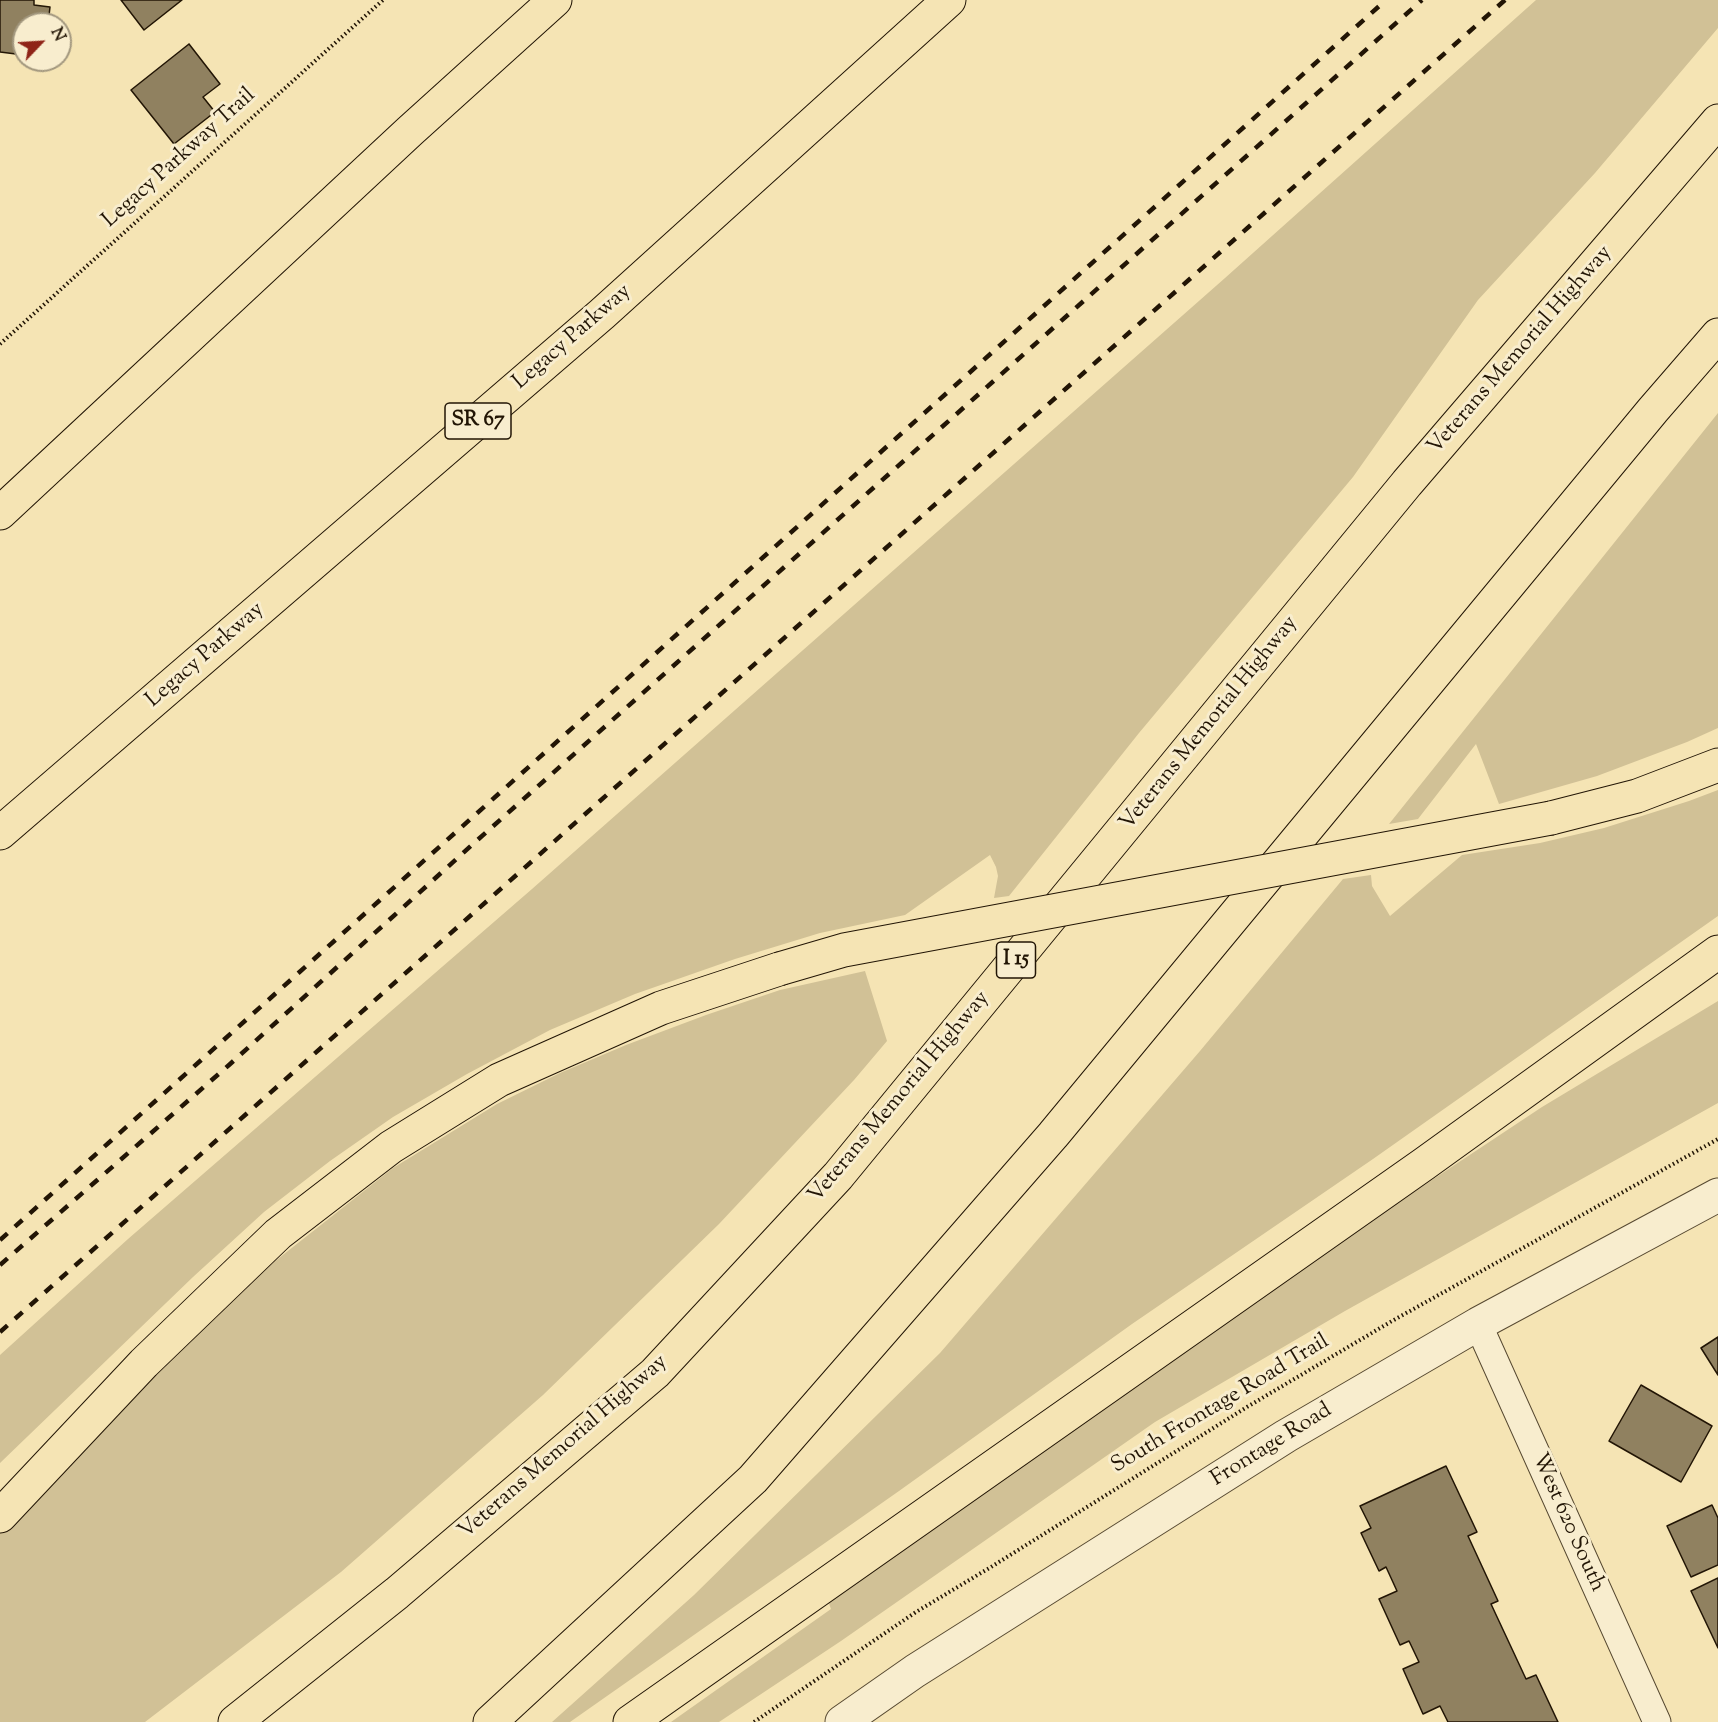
<!DOCTYPE html>
<html>
<head>
<meta charset="utf-8">
<style>
  body { margin:0 }
  #map { position:relative; width:1718px; height:1722px; overflow:hidden; background:#f5e4b4; font-family:"Sorts Mill Goudy",serif }
  canvas { display:block }
  .north { position:absolute; left:12px; top:12px; width:60px; height:60px; box-sizing:border-box; background:#f8edce; border:2px solid #a2977e; border-radius:50%; rotate:65deg; font-size:16px; font-weight:700; line-height:24px; text-align:center; color:#221505 }
  .north::after { content:''; display:block; margin:auto; width:21px; height:27px; background:#8f2418; clip-path:polygon(50% 0,100% 100%,50% 72%,0 100%) }
</style>
</head>
<body>
<div id="map">
<canvas width="1718" height="1722"></canvas>
<div class="north">N</div>
</div>
<script>
const c = document.querySelector('canvas').getContext('2d');
c.lineJoin = 'round';
function fill(path, color) { c.fillStyle = color; c.fill(path, 'evenodd'); }
const toPath = rows => new Path2D(rows.map(r => 'M' + r).join(''));
function trace(path, color, width, dash) { c.strokeStyle = color; c.lineWidth = width; c.lineCap = dash ? 'butt' : 'round'; c.setLineDash(dash || []); c.stroke(path); }
function label(font, color, halo, rows, align = 'center') {
  c.font = font + ' "Sorts Mill Goudy",serif'; c.lineWidth = 6; c.setLineDash([]); c.textBaseline = 'middle'; c.strokeStyle = halo; c.fillStyle = color; for (const [text, x, y, turn = 0] of rows) {
    c.save(); c.translate(x, y); c.rotate((+turn || 0) * Math.PI / 180); c.textAlign = isNaN(turn) ? turn : align; if (halo) c.strokeText(text, 0, 0); c.fillText(text, 0, 0); c.restore();
  }
}
fill(toPath([
  [1536,0,1718,0,1718,28,1595,173,1478,300,1353,477,1139,733,1009,896,994,898,998,876,996,867,990,855,905,915,820,933,735,959,635,994,550,1030,467,1074,393,1117,330,1161,264,1212,193,1277,0,1463,0,1355,128,1239,532,889,1225,278],
  [1718,413,1718,728,1687,742,1597,776,1499,804,1476,744,1418,819,1389,824],
  [1718,790,1718,916,1373,1159,1132,1324,899,1491,570,1722,552,1722,694,1595,940,1353,1200,1051,1343,879,1371,875,1372,886,1390,916,1462,855,1540,843,1604,828,1689,801],
  [865,971,887,1041,854,1080,719,1224,543,1395,341,1572,145,1722,0,1722,0,1531,236,1292,393,1168,497,1104,560,1073,626,1045,706,1015,780,990],
  [1718,1001,1718,1103,1345,1311,1155,1422,841,1641,719,1722,671,1722,831,1609,827,1598,1343,1239,1542,1107]
]), '#d1c196');
const building = toPath([
  [0,0,34,0,34,5,50,7,48,24,24,24,24,55,0,52,0,0],
  [121,0,182,0,144,30,121,0],
  [189,44,220,84,203,97,215,112,174,144,131,90,189,44],
  [1718,1337,1718,1375,1701,1348,1718,1337],
  [1641,1385,1712,1426,1681,1482,1609,1441,1641,1385],
  [1446,1466,1477,1532,1468,1536,1498,1601,1491,1604,1526,1679,1536,1675,1558,1722,1448,1722,1440,1706,1423,1714,1403,1669,1419,1662,1409,1641,1400,1645,1379,1599,1397,1591,1386,1567,1379,1571,1361,1533,1371,1528,1360,1506,1446,1466],
  [1712,1505,1718,1518,1718,1565,1691,1577,1667,1526,1712,1505],
  [1718,1578,1718,1648,1691,1591,1718,1578]
]);
fill(building, '#908160');
trace(building, '#221505', 1.5);
const minor = toPath([
  [1478,1324,1657,1722]
]);
const tertiary = toPath([
  [842,1722,915,1671,1286,1436,1478,1324,1718,1195]
]);
const motorway = toPath([
  [0,513,410,131,555,0],
  [1551,818,1637,796,1718,765],
  [0,833,602,314,949,0],
  [0,1516,144,1363,278,1234,391,1147,499,1080,661,1008,779,969],
  [235,1722,397,1593,655,1373,838,1176,1407,483,1718,121],
  [490,1722,753,1479,1053,1135,1653,410,1718,335],
  [630,1722,1424,1164,1718,952]
]);
trace(minor, '#574931', 29);
trace(tertiary, '#574931', 35);
trace(motorway, '#221505', 35);
trace(toPath([
  [0,344,383,0],
  [754,1722,916,1612,991,1567,1247,1407,1392,1321,1718,1139]
]), '#221505', 4, [1.5, 3]);
trace(minor, '#f8edce', 27);
trace(tertiary, '#f8edce', 33);
trace(motorway, '#f5e4b4', 33);
trace(toPath([
  [0,1240,1386,0],
  [0,1265,229,1065,473,844,1422,0],
  [0,1332,1505,0]
]), '#221505', 4.5, [10, 10]);
const motorwayBridge = toPath([
  [779,969,844,950,1551,818]
]);
trace(motorwayBridge, '#221505', 35, []);
trace(motorwayBridge, '#f5e4b4', 33);
for (const [x, y, w] of [
  [478,421,66],
  [1016,960,39]
]) { const box = new Path2D(); box.roundRect(x - w / 2, y - 18, w, 36, 4.5); c.fillStyle = '#f8edce'; c.fill(box); trace(box, '#221505', 1.5); }
label('bold 21px', '#221505', null, [
  ["SR 67",478,421],
  ["I 15",1016,960]
]);
label('22px', '#221505', '#f8edce', [
  ["Legacy Parkway Trail",180,159,-42],
  ["Legacy Parkway",573,338,-41],
  ["Veterans Memorial Highway",1521,351,-49],
  ["Legacy Parkway",206,656,-41],
  ["Veterans Memorial Highway",1210,724,-51],
  ["Veterans Memorial Highway",900,1098,-50],
  ["South Frontage Road Trail",1221,1405,-31],
  ["Frontage Road",1272,1446,-32],
  ["Veterans Memorial Highway",564,1448,-41],
  ["West 620 South",1567,1523,66]
]);
</script>
</body>
</html>
